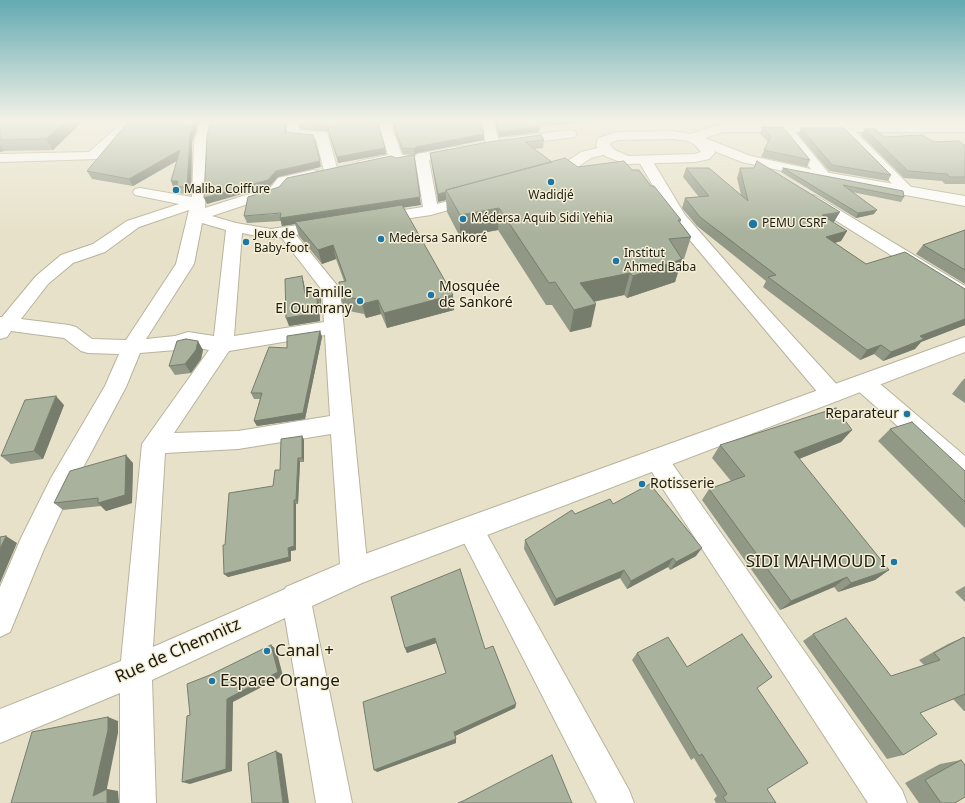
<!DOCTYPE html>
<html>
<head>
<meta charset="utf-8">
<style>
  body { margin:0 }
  canvas { display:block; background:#e7e1c9 }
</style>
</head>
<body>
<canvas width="965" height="803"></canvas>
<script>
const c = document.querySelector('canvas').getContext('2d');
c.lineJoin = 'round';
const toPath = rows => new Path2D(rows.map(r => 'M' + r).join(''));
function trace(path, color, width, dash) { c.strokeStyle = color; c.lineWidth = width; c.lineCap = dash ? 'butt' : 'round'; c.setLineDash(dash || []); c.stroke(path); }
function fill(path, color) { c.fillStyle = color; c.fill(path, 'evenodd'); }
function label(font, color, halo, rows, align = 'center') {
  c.font = font + ' "Noto Sans",sans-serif'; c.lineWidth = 3; c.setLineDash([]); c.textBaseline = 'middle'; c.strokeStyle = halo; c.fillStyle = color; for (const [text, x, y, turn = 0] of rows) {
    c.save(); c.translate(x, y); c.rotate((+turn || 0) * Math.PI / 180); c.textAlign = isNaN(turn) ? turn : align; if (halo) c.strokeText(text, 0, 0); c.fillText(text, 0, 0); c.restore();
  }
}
const minor = toPath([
  [201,120,213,120,208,142,205,208,271,187,278,178,313,170,318,171,320,174,318,177,288,184,281,193,212,216,236,223,271,229,298,225,304,227,306,230,304,233,296,235,340,289,368,572,364,582,312,606,352,803,316,803,285,618,152,680,156,803,120,803,120,693,0,743,0,709,121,661,142,444,209,350,189,346,176,350,140,353,126,387,70,492,44,549,10,632,0,637,0,587,21,538,51,478,105,386,119,354,88,353,81,351,64,338,11,331,7,337,0,339,0,317,2,317,36,276,61,255,93,244,127,221,179,204,135,195,133,192,135,189,140,188,192,197,194,142,201,120],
  [189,210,176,264,126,340,92,339,76,327,69,325,21,319,48,284,73,263,105,252,139,227,189,210],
  [202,223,226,230,214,336,188,332,175,336,146,339,194,264,202,223],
  [242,233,271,239,281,237,322,290,324,322,234,336,242,233],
  [325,335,330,416,238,431,174,433,229,351,325,335],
  [331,434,340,564,286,587,285,589,153,647,165,453,238,449,331,434],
  [287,120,299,120,299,130,327,132,338,171,336,174,331,175,326,174,324,171,316,139,288,137,287,134,287,120],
  [393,120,419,120,417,123,392,128,402,155,413,156,415,159,413,162,397,164,392,162,364,168,359,167,357,164,359,161,388,155,379,126,381,123,393,120],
  [481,120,493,120,500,144,498,147,488,147,486,144,481,120],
  [836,120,844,120,848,124,965,124,965,132,856,132,912,188,914,191,912,194,907,195,902,194,842,132,795,132,831,176,829,179,824,180,819,179,781,132,723,132,692,142,687,141,686,138,687,135,722,124,835,124,836,120],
  [570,130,575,131,576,134,575,137,512,145,507,144,505,141,507,138,512,137,570,130],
  [460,146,465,147,467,150,465,153,429,160,437,204,475,194,480,195,482,198,480,201,431,215,377,223,371,221,369,218,371,215,423,207,415,157,417,154,422,153,460,146],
  [606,146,611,147,613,150,611,153,591,158,560,179,548,182,543,181,541,178,543,175,550,173,581,152,606,146],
  [645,156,650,157,652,160,685,215,756,296,840,388,843,394,840,400,832,402,824,400,673,220,638,160,640,157,645,156],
  [864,375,872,377,965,456,965,481,956,478,856,389,853,383,856,377,864,375],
  [656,449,664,452,902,790,907,803,868,803,648,466,644,459,648,452,656,449],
  [470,517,479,520,629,790,634,803,597,803,457,529,461,520,470,517]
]);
const tertiary = toPath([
  [125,120,139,120,98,159,0,162,0,154,89,152,125,120],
  [673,131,697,135,751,156,824,172,965,196,965,206,824,180,742,162,714,151,715,153,709,159,695,162,626,164,605,156,596,146,598,138,616,132,673,131],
  [673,139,689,141,695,145,701,152,695,154,628,156,615,150,610,145,610,143,618,140,673,139],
  [813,195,818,197,965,286,965,300,959,298,808,203,805,200,808,197,813,195],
  [965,337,965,352,354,586,344,582,340,572,344,562,354,558,965,337]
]);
trace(minor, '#b8b39c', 2);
trace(tertiary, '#b8b39c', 2);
fill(minor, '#fff');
fill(tertiary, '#fff');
fill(toPath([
  [0,120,84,120,53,150,4,151,0,152],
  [139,120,198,120,199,122,192,142,191,195,180,193,178,189,174,189,177,161,133,186,92,179,87,171],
  [385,120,381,122,378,124,385,148,386,154,338,163,328,131,300,129,299,123],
  [494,120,588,120,588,123,539,126,539,132,499,137],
  [656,120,707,120,668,123,666,121,657,122],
  [728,120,835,120,834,122,750,122,729,121],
  [393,124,484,134,484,140,417,153,414,155,403,154,394,129],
  [762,127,810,160,807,167,761,157,768,142,760,134],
  [801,128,891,175,888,181,829,171,798,134],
  [865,129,884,137,965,145,965,184,945,184,942,181,904,178,861,135],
  [544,140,543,148,534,149,552,162,578,167,632,170,651,186,681,220,680,223,691,237,684,259,682,259,675,282,627,298,624,295,594,302,591,327,570,332,552,305,546,305,498,230,460,237,447,212,446,200,438,202,431,161,430,153,489,142],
  [686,168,741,195,737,178,740,168,834,222,832,222,847,231,841,241,834,243,866,264,965,289,965,325,921,342,915,349,883,361,874,354,860,360,763,287,766,281,697,226,682,208,685,198,699,197,683,177],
  [783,168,904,197,901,202,852,192,874,214,856,218,781,172],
  [421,205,403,207,454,310,387,328,381,314,366,318,364,314,344,310,340,295,344,281,336,259,322,264,299,236,295,224,282,226,281,221,247,223,244,216],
  [965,230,965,284,916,254,923,245],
  [302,276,304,284,306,294,319,292,321,300,321,305,319,304,320,321,289,326],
  [320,331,322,337,305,419,257,426,254,421,260,399,254,399,251,393,287,348],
  [203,350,201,359,191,373,175,375,169,366],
  [965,378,965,403,952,394,962,381],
  [64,405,43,459,11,464,1,456],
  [890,429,965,471,965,528,878,441],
  [852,430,841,442,799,459,889,570,875,580,838,592,834,587,780,610,702,500,709,489,731,481,712,458,720,445],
  [302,436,304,440,304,462,300,462,298,504,296,504,296,550,291,551,291,561,228,577,224,574,225,545,273,486],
  [133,463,132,503,106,511,101,506,63,510,54,503],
  [613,504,696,556,670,570,668,567,627,589,620,578,554,606,524,549,525,540,575,514],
  [965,586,965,602,955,592],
  [391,597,485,649,516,704,515,708,455,736,456,743,377,772,446,673,436,643,407,653,405,648],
  [813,634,891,676,924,665,919,660,948,644,964,637,965,639,965,711,964,711,953,699,920,713,903,755,887,759,803,641],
  [637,653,687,667,757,688,767,789,776,803,716,803,714,799,717,796,694,758,691,760,632,660],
  [961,760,955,803,919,803,905,783,940,764]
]), '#919986');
fill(toPath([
  [67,120,84,120,53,150,46,139],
  [194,120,198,120,199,122,192,142,191,195,187,188,190,135],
  [284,120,286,120,287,137,285,132],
  [377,120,385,120,381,122,378,125],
  [540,127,539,132,499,137,499,132],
  [484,134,484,140,417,153,414,155,414,149,416,147],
  [0,145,4,151,0,152],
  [385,148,386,154,338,163,337,157],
  [180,150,183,157,133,186,129,179],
  [320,161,321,167,278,177,270,186,207,204,204,198,276,171],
  [171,181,178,181,177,186,178,189,174,189],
  [446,192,446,200,438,202,438,194],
  [420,197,421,205,296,224,295,222,295,224,282,226,280,218],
  [499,208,498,230,460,237,460,215],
  [877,210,874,214,856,218,858,213],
  [840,212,834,222,817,225,822,215],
  [847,231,841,241,821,247,826,237],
  [333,245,336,259,322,264,318,250],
  [682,259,675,282,627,298,633,276],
  [630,273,624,295,576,305,580,283],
  [302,276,304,284,308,302,305,294],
  [319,292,321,300,321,305,319,297],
  [453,295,454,310,387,328,384,313],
  [317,297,319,304,320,321,289,326,286,318],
  [378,300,381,314,366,318,362,304],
  [596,304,591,327,570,332,574,310],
  [965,319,965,325,921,342,915,349,883,361,891,352,920,336],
  [320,331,322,337,305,419,257,426,254,421],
  [198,341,203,350,201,359,191,373,185,364],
  [881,345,874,354,860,360,867,350],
  [56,396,64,405,43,459,34,451],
  [852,430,841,442,784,465,794,452],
  [302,436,304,440,304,462,302,458],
  [126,455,133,463,132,503,106,511,98,503],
  [298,458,300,462,298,504,296,500],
  [294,500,296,504,296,550,291,551,291,561,228,577,224,574,294,503],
  [6,536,17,543,0,583,0,549],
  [702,548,696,556,670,570,676,562],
  [673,558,668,567,627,589,631,581],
  [624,570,620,578,554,606,556,599],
  [889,570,875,580,838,592,851,583],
  [847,577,834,587,780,610,791,601],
  [435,638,436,643,407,653,405,648],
  [271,645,276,649,283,676,233,702,232,771,190,784,182,782,227,699],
  [516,704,515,708,455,736,454,732],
  [108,717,118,721,118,733,105,798,93,796],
  [456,739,456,743,377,772,374,770],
  [276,751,282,754,289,803,283,803],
  [107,789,118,791,119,803,107,803]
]), '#767d6d');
const building = toPath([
  [0,120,67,120,46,139,0,140,0,120],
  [139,120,194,120,190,135,187,188,177,186,178,181,171,181,180,150,129,179,87,171,129,121,139,120],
  [211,120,284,120,285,132,313,135,320,161,276,171,268,180,204,198,207,136,211,120],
  [299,120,377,120,385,148,337,157,327,125,299,123,299,120],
  [409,120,481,120,484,134,416,147,414,149,402,148,393,124,409,120],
  [496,120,542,120,536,121,540,127,499,132,496,120],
  [762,127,783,127,810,160,764,150,771,136,762,127],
  [801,128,844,128,891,175,832,165,801,128],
  [865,129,875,129,884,137,922,135,934,142,959,141,964,145,965,145,965,177,950,177,947,174,908,171,865,129],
  [541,135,544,140,525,142,552,162,446,190,446,192,438,194,430,153,489,142,541,135],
  [414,155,420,197,280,218,281,213,244,216,248,197,279,187,287,178,391,156,396,158,414,155],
  [565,158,578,167,624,161,632,170,639,170,651,186,654,186,681,220,678,220,691,237,669,239,682,259,633,276,630,273,580,283,596,304,574,310,555,282,549,283,499,208,460,215,446,190,565,158],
  [757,161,840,212,822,215,847,231,826,237,866,264,905,252,965,289,965,319,920,336,924,339,891,352,881,345,867,350,768,277,776,275,700,217,685,198,709,196,686,168,709,168,748,201,740,168,754,168,757,161],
  [783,168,903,191,904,197,843,185,877,210,858,213,783,168],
  [402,205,453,295,384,313,378,300,362,304,361,300,340,295,339,282,346,281,333,245,318,250,295,222,402,205],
  [965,230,965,270,923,245,965,230],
  [302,276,305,294,319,292,319,297,317,297,318,313,286,318,285,279,302,276],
  [320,331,303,413,254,421,262,393,251,393,269,347,287,348,287,336,320,331],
  [186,339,198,341,196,350,185,364,169,366,177,341,186,339],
  [56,396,34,451,1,456,25,400,56,396],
  [836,408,852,430,794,452,889,570,851,583,847,577,791,601,709,489,745,476,720,445,836,408],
  [912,422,965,471,965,502,890,429,912,422],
  [302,436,302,458,298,458,296,500,294,500,294,546,288,548,289,557,224,574,223,545,225,545,229,493,273,486,275,470,280,470,281,439,302,436],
  [126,455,125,495,98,503,98,498,54,503,70,471,126,455],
  [650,484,702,548,676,562,673,558,631,581,624,570,556,599,525,540,572,510,575,514,610,499,613,504,650,484],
  [6,536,0,549,0,537,6,536],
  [460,569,485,649,493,646,516,704,454,732,456,739,374,770,363,702,446,673,435,638,405,648,391,597,460,569],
  [846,618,891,676,940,660,934,653,964,637,965,639,965,694,920,713,937,734,903,755,813,634,846,618],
  [742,634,772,677,757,688,808,763,767,789,776,803,727,803,723,797,727,794,702,754,699,756,637,653,668,637,687,667,742,634],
  [271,645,278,672,227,699,226,769,182,782,187,716,190,715,187,684,210,675,271,645],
  [108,717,108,730,93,796,107,789,107,803,115,803,11,803,32,732,108,717],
  [276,751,283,803,252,803,248,763,276,751],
  [552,755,572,803,458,803,463,801,552,755],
  [961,760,965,765,965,797,955,803,941,803,925,780,961,760]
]);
fill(building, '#a9b29c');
trace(building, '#767d6d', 1);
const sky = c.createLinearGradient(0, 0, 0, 233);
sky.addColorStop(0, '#63aab2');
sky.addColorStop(0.52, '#f4f2e7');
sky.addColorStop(1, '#f4f2e700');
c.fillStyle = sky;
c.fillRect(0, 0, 965, 233);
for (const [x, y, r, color] of [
  [551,182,4,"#1d77a6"],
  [176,190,4,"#1d77a6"],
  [463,219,4,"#1d77a6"],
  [753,224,5,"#1d77a6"],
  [381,239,4,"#1d77a6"],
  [246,242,4,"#1d77a6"],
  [616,261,4,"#1d77a6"],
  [431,295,4,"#1d77a6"],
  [360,301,4,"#1d77a6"],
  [907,414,4,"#1d77a6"],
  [642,484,4,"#1d77a6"],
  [894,562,4,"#1d77a6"],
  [267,651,4,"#1d77a6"],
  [212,681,4,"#1d77a6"]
]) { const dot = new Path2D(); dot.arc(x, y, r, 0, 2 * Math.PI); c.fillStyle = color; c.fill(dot); trace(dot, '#f4efd6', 1.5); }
label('12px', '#1c1a11', '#f4efd6', [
  ["Maliba Coiffure",184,190],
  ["Wadidjé",551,196,"center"],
  ["Médersa Aquib Sidi Yehia",471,219],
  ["PEMU CSRF",762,224],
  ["Jeux de",254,235],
  ["Baby-foot",254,249],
  ["Medersa Sankoré",389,239],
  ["Institut",624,254],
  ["Ahmed Baba",624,268]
], 'left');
label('14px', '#1c1a11', '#f4efd6', [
  ["Mosquée",439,287],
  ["de Sankoré",439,303],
  ["Famille",352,293,"right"],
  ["El Oumrany",352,309,"right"],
  ["Reparateur",899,414,"right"],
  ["Rotisserie",650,484]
], 'left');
label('17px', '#1c1a11', '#f4efd6', [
  ["SIDI MAHMOUD I",886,562,"right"],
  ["Canal +",275,651],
  ["Espace Orange",220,681]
], 'left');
label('17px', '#1c1a11', '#f4efd6', [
  ["Rue de Chemnitz",178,651,-24]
]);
</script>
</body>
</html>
